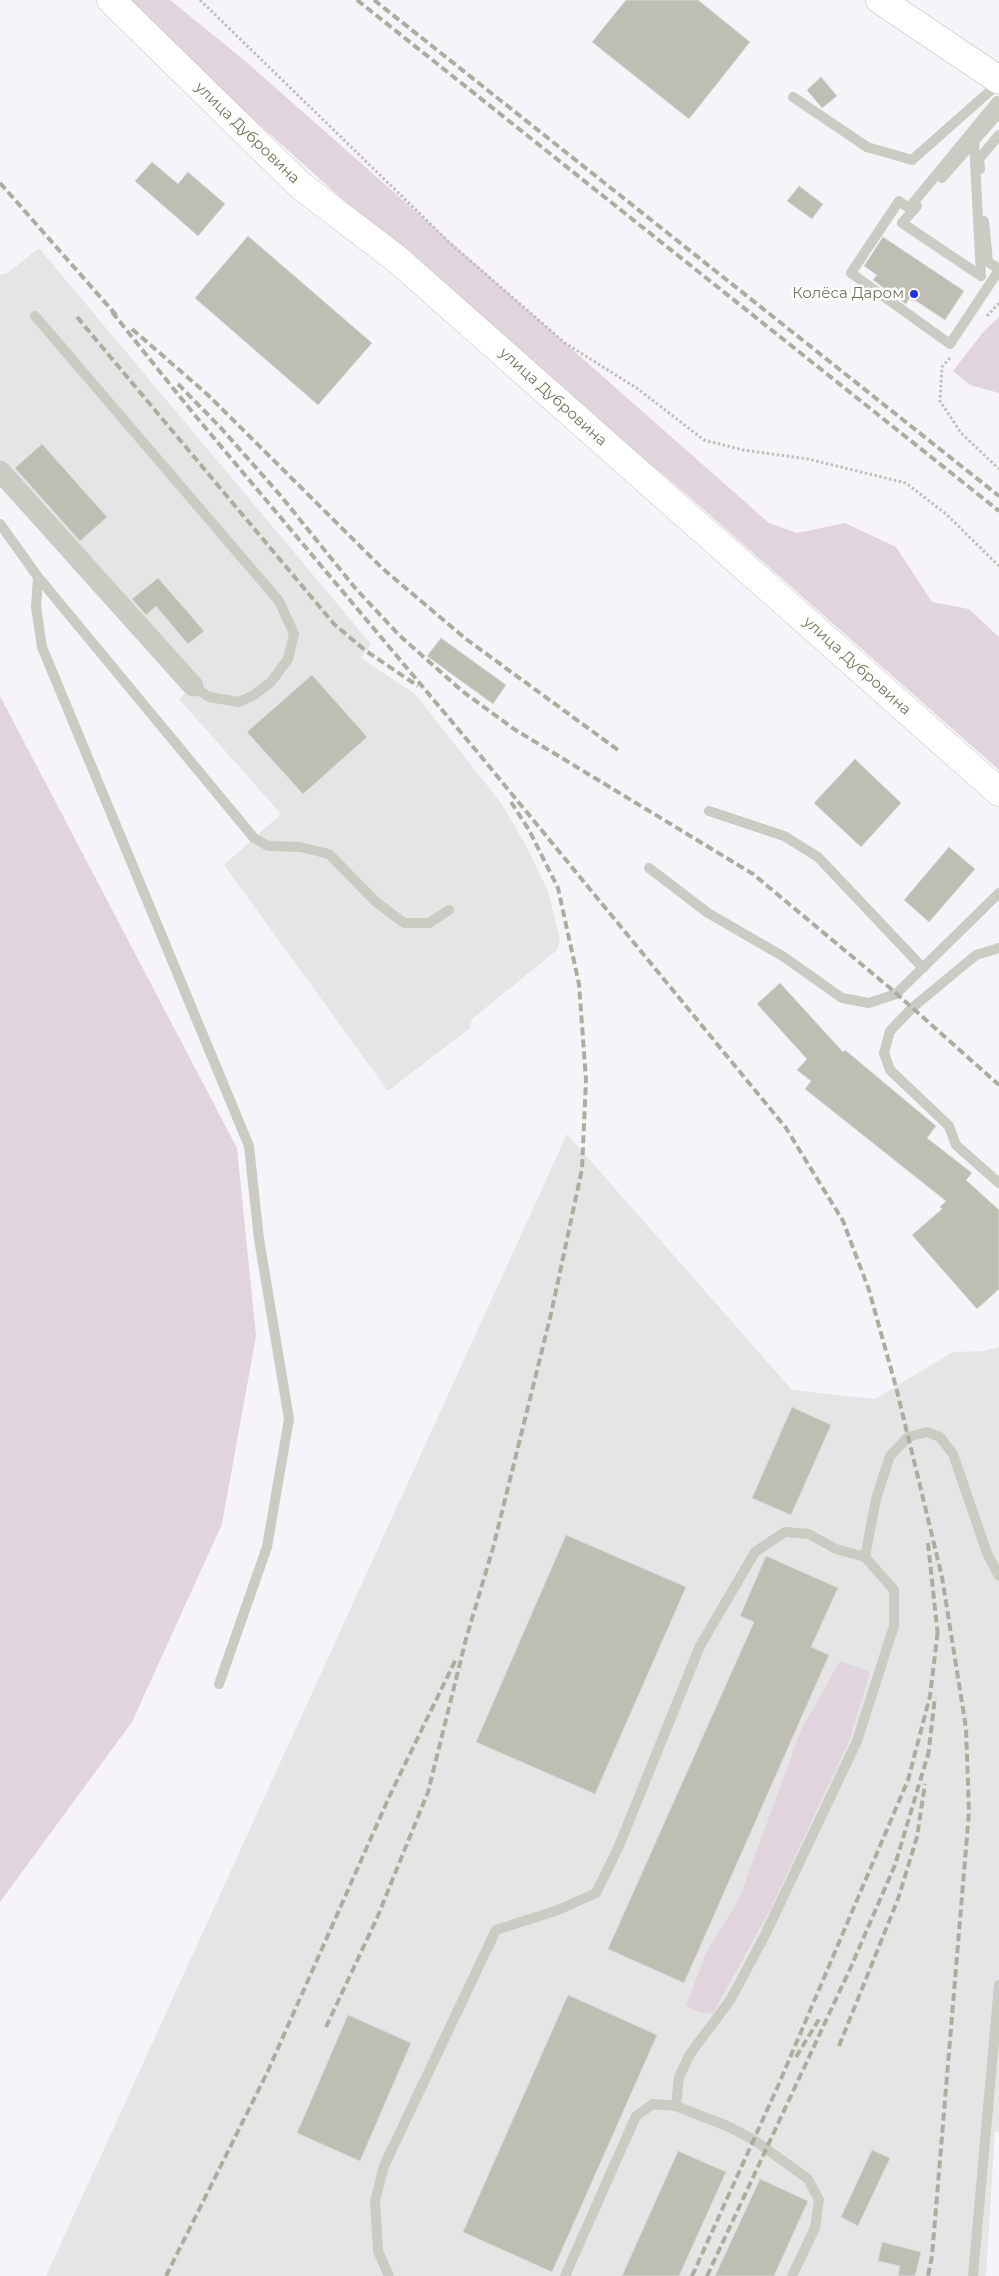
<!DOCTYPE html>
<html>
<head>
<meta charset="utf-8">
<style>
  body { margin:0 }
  canvas { display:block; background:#f6f4f8 }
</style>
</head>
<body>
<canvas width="999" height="2276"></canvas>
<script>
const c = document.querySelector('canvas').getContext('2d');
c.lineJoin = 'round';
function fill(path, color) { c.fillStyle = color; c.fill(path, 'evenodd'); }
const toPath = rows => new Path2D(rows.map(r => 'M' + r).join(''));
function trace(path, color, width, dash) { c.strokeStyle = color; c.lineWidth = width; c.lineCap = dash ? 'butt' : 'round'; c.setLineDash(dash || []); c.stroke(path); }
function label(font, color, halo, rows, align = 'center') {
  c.font = font + ' Montserrat,sans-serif'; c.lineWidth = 5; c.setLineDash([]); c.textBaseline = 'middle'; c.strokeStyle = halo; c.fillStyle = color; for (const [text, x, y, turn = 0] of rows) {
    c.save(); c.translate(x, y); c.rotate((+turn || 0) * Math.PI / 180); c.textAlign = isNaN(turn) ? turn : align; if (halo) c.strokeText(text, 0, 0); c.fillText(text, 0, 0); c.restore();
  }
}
fill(toPath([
  [39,248,371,644,361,658,415,694,501,803,525,844,548,891,560,940,557,950,472,1019,470,1028,388,1091,224,865,281,814,179,699,199,680,0,460,0,275,9,272],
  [567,1134,792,1390,875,1399,953,1352,983,1351,999,1347,999,2132,995,2131,986,2276,46,2276]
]), '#e6e5e5');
fill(toPath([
  [121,0,170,0,244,60,769,523,797,533,845,523,896,547,932,602,969,609,999,637,999,770,685,493,450,296],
  [999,317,999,393,970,385,953,371,984,331],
  [0,696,237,1148,256,1336,222,1524,132,1722,0,1902],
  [840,1661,870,1672,849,1741,771,1908,713,2013,700,2013,686,2005,707,1951,739,1899,801,1730]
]), '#e0d5dd');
const building = toPath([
  [626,0,698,0,750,42,689,119,592,42,626,0],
  [821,77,837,96,822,108,807,90,821,77],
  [152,162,178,184,188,172,225,204,198,236,135,181,152,162],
  [799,186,823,204,812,219,787,201,799,186],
  [248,236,372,343,318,405,195,298,248,236],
  [883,237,964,291,945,320,910,297,906,304,873,280,877,275,864,266,883,237],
  [42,444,107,517,80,541,15,468,42,444],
  [158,578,204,631,188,644,156,606,146,615,132,599,158,578],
  [441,638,506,685,493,704,427,656,441,638],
  [312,675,367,737,303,794,247,732,312,675],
  [855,759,901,803,861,847,814,803,855,759],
  [949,847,975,869,929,922,904,900,949,847],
  [780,983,843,1052,845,1050,936,1126,927,1138,972,1173,966,1180,999,1210,999,1289,977,1309,912,1235,942,1209,940,1207,946,1201,805,1089,811,1081,797,1070,807,1059,757,1004,780,983],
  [792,1407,831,1425,791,1515,752,1498,792,1407],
  [566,1535,686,1587,595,1794,476,1742,566,1535],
  [766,1556,838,1588,811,1647,829,1655,684,1983,608,1949,754,1622,740,1616,766,1556],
  [568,1995,657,2035,552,2272,463,2232,568,1995],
  [348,2015,411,2043,360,2161,297,2133,348,2015],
  [872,2150,890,2158,858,2226,841,2217,872,2150],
  [678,2151,726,2172,679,2276,622,2276,678,2151],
  [760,2179,808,2201,774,2276,715,2276,760,2179],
  [882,2242,921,2252,915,2276,898,2276,900,2266,878,2261,882,2242]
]);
fill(building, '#bfbeb2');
trace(building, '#d8d7d9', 1);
const secondary = toPath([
  [111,0,301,186,398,260,999,792],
  [880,0,999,80]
]);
trace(secondary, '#bebfb4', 29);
trace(toPath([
  [200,0,451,244,565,343,638,389,704,440,743,450,808,459,906,483,946,514,999,566],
  [987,316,999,303],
  [950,358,942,367,940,401,961,433,999,469]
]), '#c0c0ba', 3, [2.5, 2.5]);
trace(toPath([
  [793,97,867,147,912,160,999,83],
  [999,103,997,101,909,208,899,201,851,273,950,344,999,270],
  [980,169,979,159,999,135],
  [942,178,999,113],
  [917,206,902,223,981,276,974,142],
  [984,221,988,262,999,269],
  [35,316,279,601,294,634,288,659,271,682,254,695,239,702,209,697,193,686],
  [0,524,38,577,254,838,268,846,300,847,329,854,375,901,404,923,429,923,449,910],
  [38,577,36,607,42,647,249,1146,259,1239,289,1419,267,1547,219,1684],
  [709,811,784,836,818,857,923,968],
  [649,868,708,913,784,957,842,998,869,1003,896,994,999,893],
  [999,948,976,955,912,1008,890,1031,884,1053,890,1070,949,1126,956,1145,999,1183],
  [865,1557,876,1499,890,1456,908,1437,927,1432,940,1437,953,1454,987,1553,999,1576],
  [389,2276,378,2251,375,2201,384,2166,496,1930,558,1910,596,1893,619,1846,700,1646,755,1552,785,1532,809,1534,836,1549,865,1557,894,1590,894,1626,857,1741,765,1935,731,1999,690,2054,679,2077,676,2106],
  [565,2276,636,2116,653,2104,676,2106,727,2126,754,2140,808,2179,819,2200,815,2228,792,2276],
  [973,2276,999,1985]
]), '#cacbc2', 10);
trace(toPath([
  [0,471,193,686]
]), '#cacbc2', 21);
trace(secondary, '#fff', 28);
trace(toPath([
  [357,0,999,511],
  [374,0,999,496],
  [0,183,117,316],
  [112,312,193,413,479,754,786,1128,843,1221,869,1290,896,1387,923,1498,942,1577,966,1728,969,1812,932,2256,928,2276],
  [77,317,334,624,366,651,418,686],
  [132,329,208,395,382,568,466,639,618,750],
  [178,384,221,428,280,495,356,589,399,635,462,691,514,729,753,874,890,988,999,1085],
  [928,1543,938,1637],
  [928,1757,935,1697],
  [326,2027,377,1918,428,1792,466,1639,493,1548,551,1314,582,1169,586,1080,579,984,558,888,529,830,511,802],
  [839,2046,898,1899,917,1837,925,1784],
  [796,2057,821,2016],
  [166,2276,267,2073,390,1795,456,1659],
  [692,2276,778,2086,908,1780,930,1696,938,1630],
  [707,2276,850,1969,895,1865,929,1751]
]), '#acad9f', 4, [8, 4]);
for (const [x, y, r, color] of [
  [914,294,5,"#1c32ef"]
]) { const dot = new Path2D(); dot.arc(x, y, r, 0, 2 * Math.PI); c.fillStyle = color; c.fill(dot); trace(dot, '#fff', 2); }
label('15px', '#737558', '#fff', [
  ["улица Дубровина",247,133,44],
  ["улица Дубровина",553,397,42],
  ["улица Дубровина",857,666,42]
]);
label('15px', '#737558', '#fff', [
  ["Колёса Даром",904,294]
], 'right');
</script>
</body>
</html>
